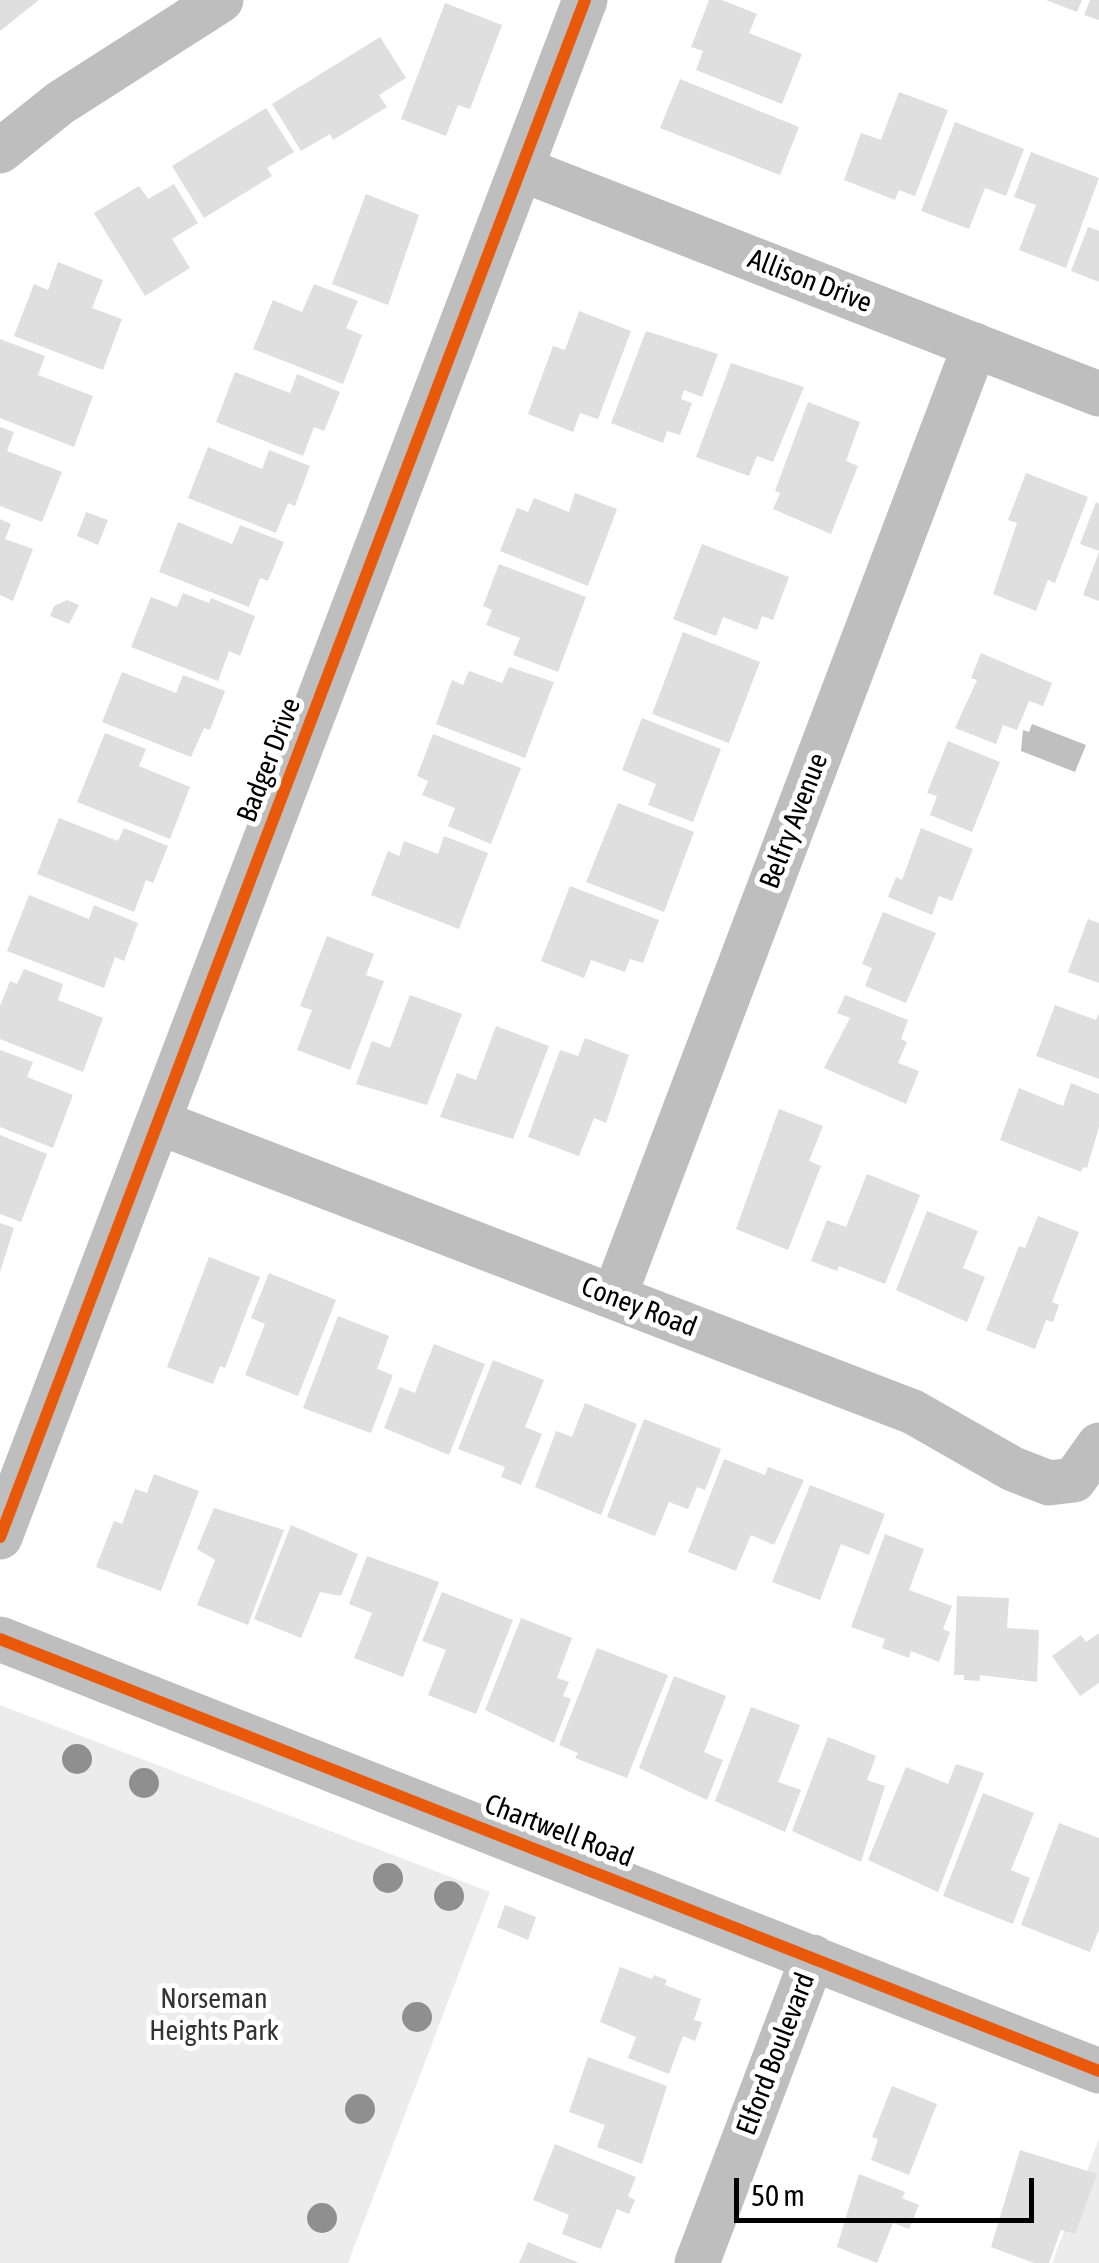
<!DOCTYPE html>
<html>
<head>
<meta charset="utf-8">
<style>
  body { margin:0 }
  #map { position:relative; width:1099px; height:2263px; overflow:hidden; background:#fff; font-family:"Asap Condensed",sans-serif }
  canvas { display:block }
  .scale { position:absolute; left:734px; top:2178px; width:300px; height:45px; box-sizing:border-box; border:5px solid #000; border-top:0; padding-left:12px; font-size:30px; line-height:35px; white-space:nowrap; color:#000; -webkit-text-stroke:8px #fff; paint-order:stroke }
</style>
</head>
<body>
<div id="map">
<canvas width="1099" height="2263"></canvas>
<div class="scale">50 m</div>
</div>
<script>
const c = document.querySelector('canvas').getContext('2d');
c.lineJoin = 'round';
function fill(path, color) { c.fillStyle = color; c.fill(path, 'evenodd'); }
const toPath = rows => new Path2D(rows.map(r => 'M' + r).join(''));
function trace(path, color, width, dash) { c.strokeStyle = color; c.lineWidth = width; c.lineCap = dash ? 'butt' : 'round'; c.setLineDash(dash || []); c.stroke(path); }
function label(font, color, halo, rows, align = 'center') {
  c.font = font + ' "Asap Condensed",sans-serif'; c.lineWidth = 10; c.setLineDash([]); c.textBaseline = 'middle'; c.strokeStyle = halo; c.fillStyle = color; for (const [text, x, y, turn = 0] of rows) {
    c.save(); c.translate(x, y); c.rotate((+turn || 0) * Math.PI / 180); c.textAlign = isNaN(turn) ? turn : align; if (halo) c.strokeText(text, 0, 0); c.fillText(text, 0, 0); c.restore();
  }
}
fill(toPath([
  [0,1705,490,1892,348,2263,0,2263],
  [1099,2139,1099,2263,1052,2263]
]), '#ececec');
fill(toPath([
  [1032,724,1086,745,1075,772,1021,751,1023,730,1029,732]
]), '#bfbfbf');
fill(toPath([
  [0,0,39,0,0,31],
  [709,0,722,0,757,14,749,33,802,54,782,104,696,70,703,51,691,47],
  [1046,0,1082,0,1077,12],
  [1090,0,1099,0,1099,20,1084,15],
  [445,3,502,25,470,109,458,105,446,136,401,119],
  [380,37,406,78,379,95,387,107,333,140,330,134,301,151,272,104],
  [680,79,799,127,780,175,660,128],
  [899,92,948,110,915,196,899,190,895,200,844,180,861,133,881,140],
  [266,108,294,152,267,168,272,176,204,218,172,166],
  [955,122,1024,149,1006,196,985,188,969,229,921,211],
  [1031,152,1099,178,1066,268,1019,250,1036,205,1014,197],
  [174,184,198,223,172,239,190,268,145,296,94,213,139,186,148,199],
  [366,194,419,215,388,305,332,284],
  [1088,227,1099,231,1099,282,1071,271],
  [58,262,103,280,92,308,122,319,103,370,14,336,34,284,48,290],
  [314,284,358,301,346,328,362,335,343,384,253,349,273,300,302,312],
  [579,311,631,331,598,419,580,413,573,432,528,414,553,346,565,350],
  [646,331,718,354,702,397,684,390,681,399,692,403,680,435,667,431,663,443,611,423],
  [0,339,45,356,38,375,93,396,74,447,0,418],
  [731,363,804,387,773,462,757,456,749,476,696,457],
  [235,372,290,393,297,374,340,392,324,431,314,427,303,456,216,422],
  [808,402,860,422,846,461,858,466,831,534,773,509,780,493,775,491],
  [0,427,14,432,7,451,62,472,42,522,0,506],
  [208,447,262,469,269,450,310,466,295,506,288,503,276,533,188,498],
  [1026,473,1088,497,1055,583,1048,580,1036,611,993,594,1017,523,1008,520],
  [575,493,617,509,588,586,500,551,517,508,528,512,534,498,569,512],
  [1096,502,1099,504,1099,551,1080,544],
  [86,512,108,520,98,545,77,536],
  [0,519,11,524,5,539,33,549,13,601,0,595],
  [178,522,232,544,240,525,284,542,268,581,260,578,249,607,159,572],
  [702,544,789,577,773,620,762,616,757,630,723,617,716,636,673,619],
  [1099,552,1099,601,1083,595],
  [499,564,586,597,558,672,513,655,520,638,486,625,492,610,483,606],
  [183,593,209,603,211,598,255,616,240,656,229,651,218,681,131,647,151,597,177,607],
  [67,600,79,605,69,624,50,616,54,606],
  [683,632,760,662,729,743,652,714],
  [981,653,1052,683,1043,706,1029,701,1017,730,1003,725,996,744,955,728,977,680,971,678],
  [509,667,554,682,525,758,436,724,452,680,463,685,469,671,502,683],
  [122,672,176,693,183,675,225,691,210,730,204,728,191,757,102,722],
  [642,718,721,749,693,822,648,805,656,784,622,770],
  [105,733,146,749,139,766,190,787,170,839,77,802],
  [433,734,521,768,491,844,448,826,455,808,422,795,428,781,417,776],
  [948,741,1000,762,972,832,930,815,937,796,927,793],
  [618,803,694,832,664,912,586,882],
  [59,818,118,841,124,828,168,846,153,883,146,880,134,912,37,874],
  [921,828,973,849,952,901,939,896,932,915,888,897,896,877,902,880],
  [444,836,488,853,459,929,371,895,388,851,399,856,404,841,438,854],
  [570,886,659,920,643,963,630,959,625,972,591,960,584,978,541,961],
  [29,895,89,919,94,905,138,923,124,961,115,957,104,988,7,951],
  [883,912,936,933,906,1003,865,986,872,968,862,964],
  [1088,919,1099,923,1099,983,1068,972],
  [327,936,374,954,366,975,384,981,350,1070,297,1050,312,1010,300,1006],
  [24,969,63,984,58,1000,103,1018,83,1072,0,1039,0,1006,10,981,17,984],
  [410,995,462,1014,427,1105,356,1084,372,1041,390,1048],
  [845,995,908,1020,901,1039,907,1042,898,1063,919,1071,906,1104,824,1068,850,1018,837,1013],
  [1055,1005,1096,1020,1099,1013,1099,1079,1036,1056],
  [496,1026,549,1046,513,1139,440,1117,457,1073,476,1080],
  [585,1038,629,1055,606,1123,594,1118,579,1156,528,1137,560,1050,578,1056],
  [0,1050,33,1062,27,1077,73,1095,53,1148,0,1127],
  [1071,1083,1099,1094,1099,1127,1087,1168,1083,1167,1081,1172,1000,1140,1019,1088,1063,1106],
  [779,1109,823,1126,809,1161,821,1166,788,1250,736,1229],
  [0,1135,47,1154,21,1222,0,1214],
  [867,1174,920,1195,885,1284,839,1266,837,1271,811,1261,827,1220,846,1227],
  [927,1211,978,1231,963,1268,985,1277,967,1322,896,1290],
  [1038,1216,1079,1232,1052,1302,1059,1305,1053,1322,1046,1320,1035,1349,986,1330,1019,1246,1025,1248],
  [0,1223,14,1228,0,1272],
  [209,1257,260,1277,225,1368,220,1366,213,1384,167,1367],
  [269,1273,336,1300,298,1396,245,1375,265,1324,251,1318],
  [338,1316,389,1336,377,1369,393,1375,371,1433,303,1408],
  [434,1344,485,1364,449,1455,384,1428,400,1387,415,1393],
  [493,1360,544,1380,525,1427,542,1434,521,1485,501,1477,505,1467,458,1449],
  [585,1403,637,1424,601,1515,535,1487,556,1431,572,1437],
  [644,1419,721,1449,705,1490,697,1487,688,1509,669,1502,655,1536,607,1517],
  [724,1459,765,1475,768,1467,804,1480,774,1545,751,1535,736,1571,688,1552],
  [154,1474,199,1491,161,1591,96,1567,114,1521,122,1524,135,1489,147,1493],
  [810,1485,885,1514,869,1555,841,1544,820,1600,772,1582],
  [214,1508,284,1530,248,1625,197,1605,215,1560,197,1549],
  [291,1525,358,1554,341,1596,320,1592,301,1638,254,1619],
  [885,1534,924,1549,909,1590,952,1606,943,1629,950,1632,939,1662,911,1651,909,1658,882,1648,885,1639,851,1627],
  [367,1556,439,1582,403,1677,354,1658,372,1613,349,1604],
  [442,1592,513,1620,476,1714,428,1695,446,1650,422,1641],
  [957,1596,1009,1598,1007,1628,1039,1630,1037,1682,980,1675,980,1681,964,1680,964,1675,954,1675],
  [521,1618,572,1638,557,1678,569,1682,563,1696,571,1699,554,1743,485,1710],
  [1099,1633,1099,1683,1080,1696,1052,1656,1081,1635,1086,1642],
  [597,1648,668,1675,627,1778,575,1758,578,1753,559,1745],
  [674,1676,726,1696,704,1752,723,1760,707,1800,639,1768],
  [751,1707,800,1725,778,1782,801,1790,785,1832,715,1801],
  [828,1737,876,1756,867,1780,885,1786,861,1862,792,1831],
  [956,1764,984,1773,938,1892,868,1860,906,1767,948,1784],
  [983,1793,1034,1813,1011,1870,1030,1878,1013,1924,943,1896],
  [1059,1823,1099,1838,1099,1930,1090,1952,1021,1925],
  [505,1905,536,1917,528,1940,497,1927],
  [620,1967,652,1979,654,1975,667,1980,665,1985,701,1999,694,2020,702,2022,695,2041,683,2036,669,2074,628,2058,636,2037,600,2022],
  [588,2057,667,2086,642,2164,597,2147,605,2125,569,2112],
  [892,2086,937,2104,909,2175,871,2160,878,2139,872,2137],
  [555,2144,636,2177,628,2196,635,2200,629,2214,617,2209,601,2249,562,2234,569,2215,533,2200],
  [1020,2150,1097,2174,1075,2234,1061,2230,1049,2263,1034,2263,991,2247],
  [859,2174,905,2192,902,2198,919,2205,909,2229,893,2223,877,2263,837,2247],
  [528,2242,579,2263,519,2263]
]), '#dfdfdf');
trace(toPath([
  [0,151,60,103,221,0],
  [521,169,1099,394],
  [158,1122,913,1412,1013,1469,1049,1483,1074,1480,1099,1445],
  [614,1297,975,345],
  [0,1537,585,0],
  [0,1639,1099,2071],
  [697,2263,813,1957]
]), '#bebebe', 45);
trace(toPath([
  [0,1537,585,0],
  [0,1639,1099,2071]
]), '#e8590c', 12);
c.fillStyle = '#8f8f8f';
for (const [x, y] of [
  [77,1759],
  [144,1783],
  [388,1878],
  [449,1896],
  [417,2017],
  [360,2109],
  [322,2218]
]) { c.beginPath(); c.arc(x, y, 15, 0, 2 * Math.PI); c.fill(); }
label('28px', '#000', '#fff', [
  ["Allison Drive",810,281,21],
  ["Badger Drive",269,760,-69],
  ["Belfry Avenue",794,821,-69],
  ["Coney Road",639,1307,21],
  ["Chartwell Road",559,1831,21],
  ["Elford Boulevard",776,2054,-69]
]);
label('28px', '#333', '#fff', [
  ["Norseman",214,1999],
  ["Heights Park",214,2031]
]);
</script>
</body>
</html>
